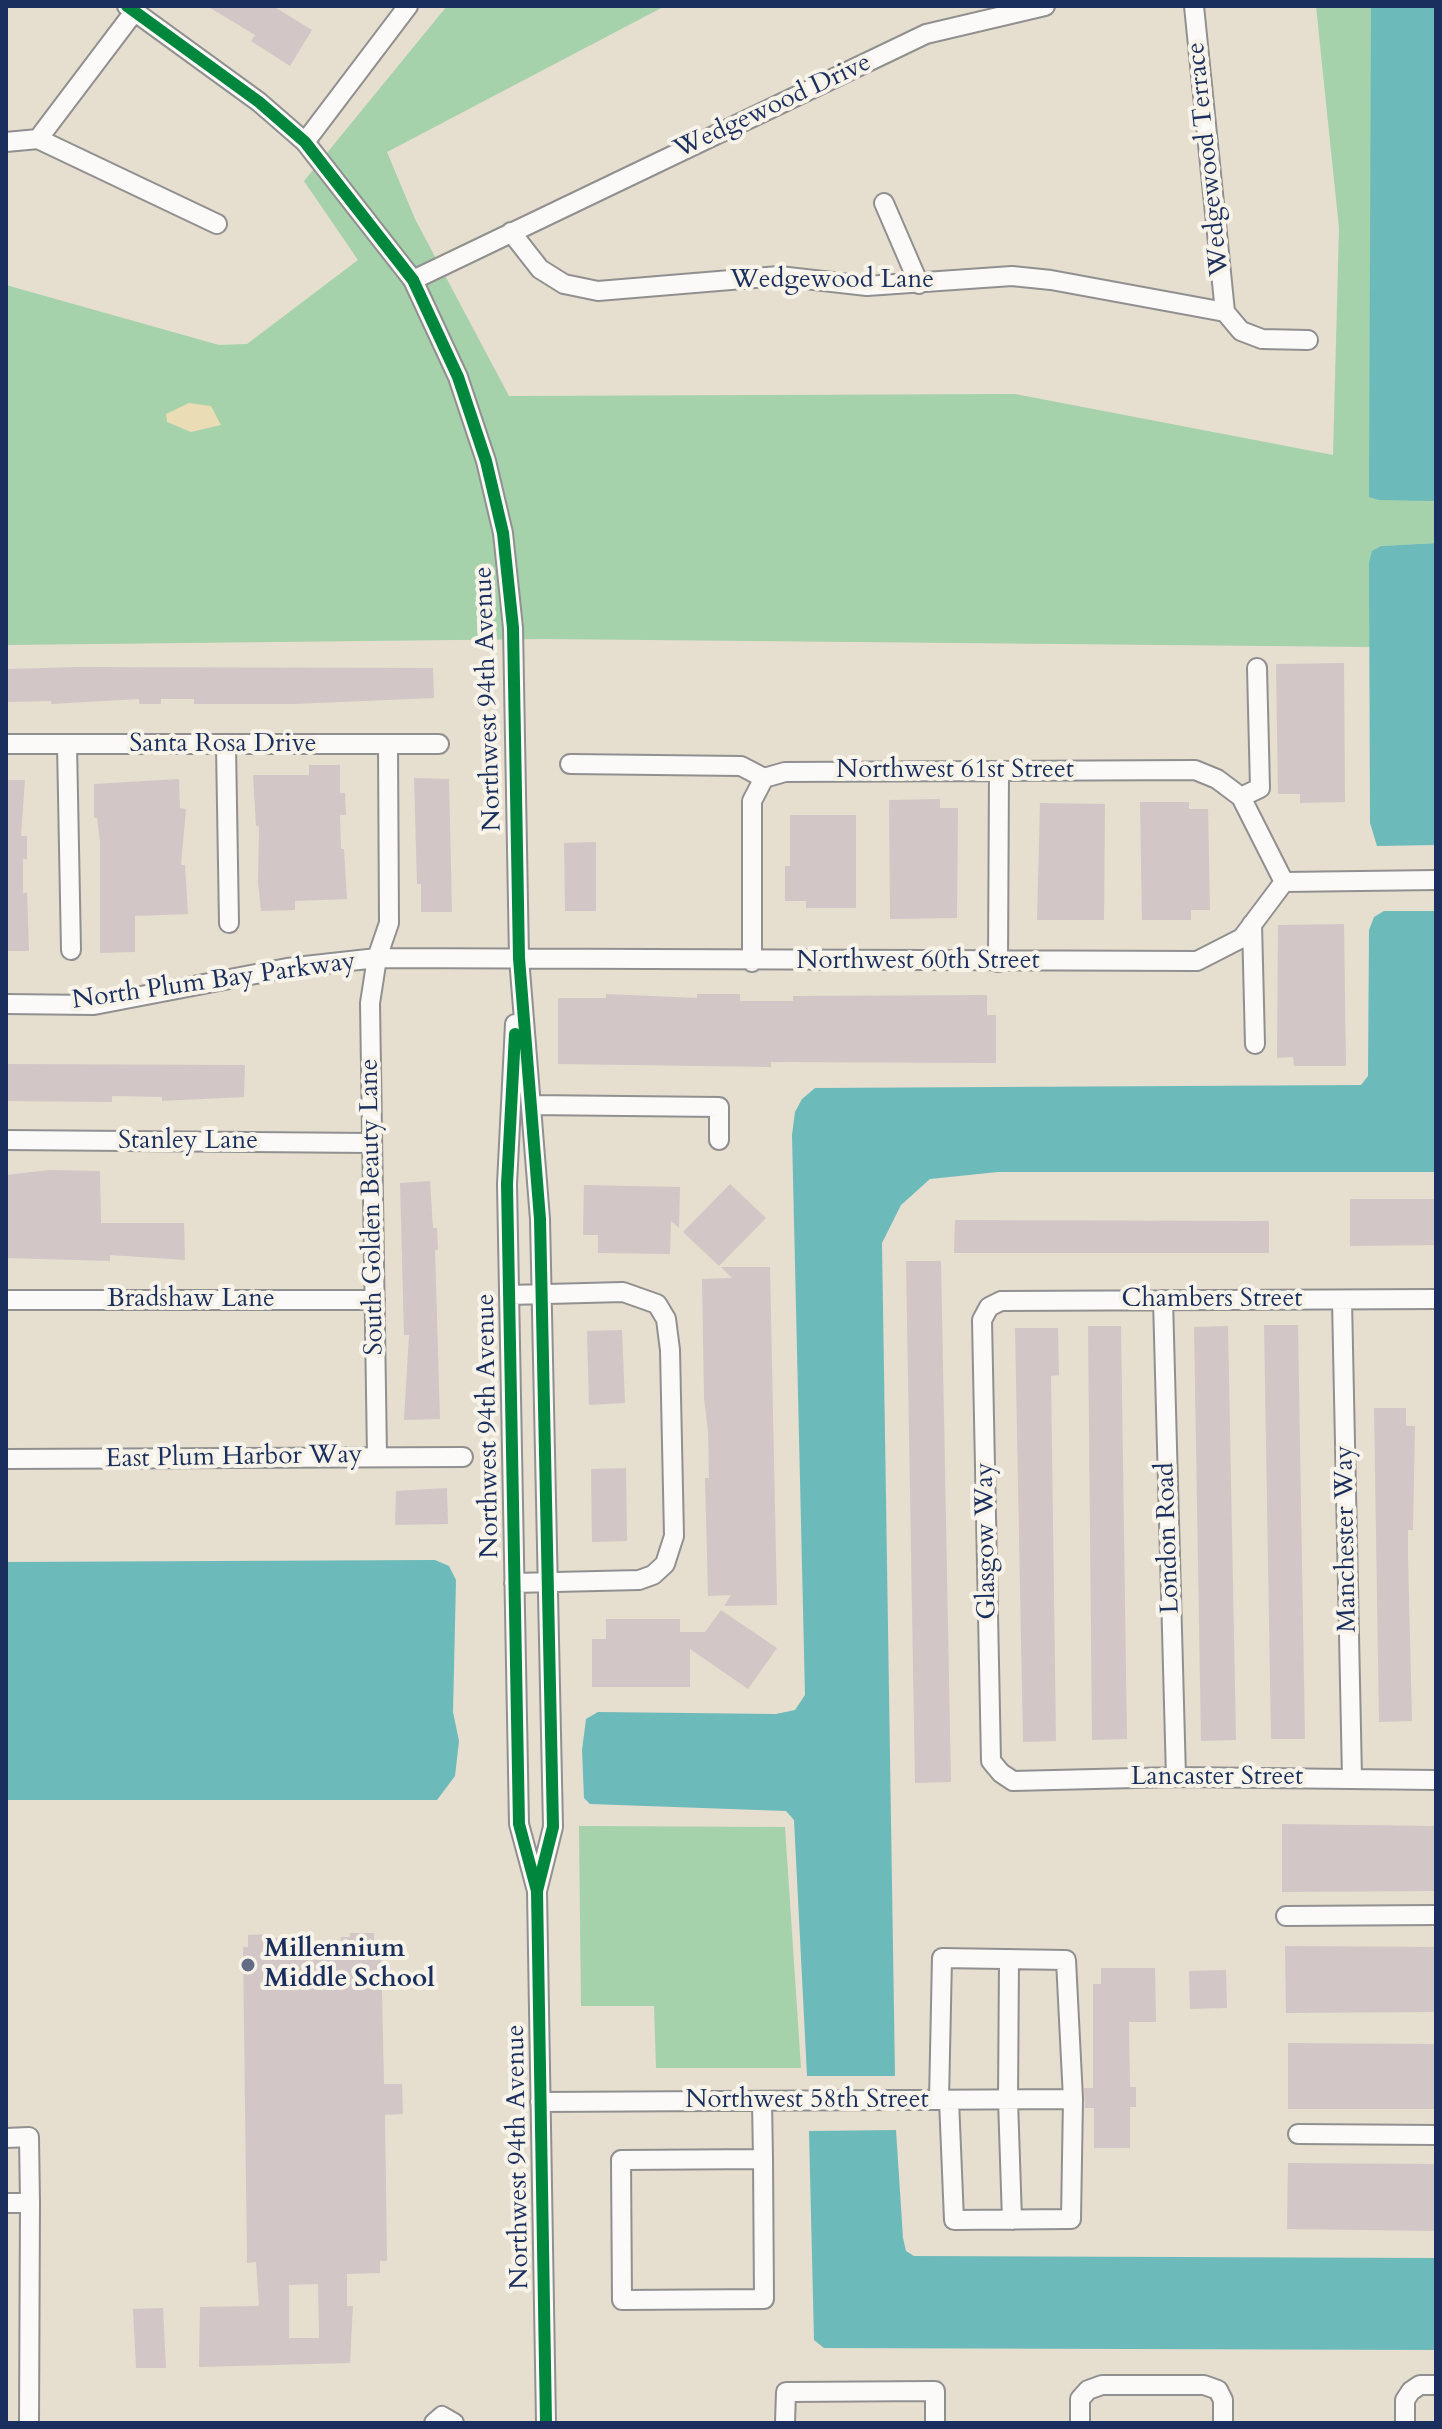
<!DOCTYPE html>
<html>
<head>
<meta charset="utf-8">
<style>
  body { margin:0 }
  #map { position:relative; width:1442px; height:2429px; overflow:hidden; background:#e6decf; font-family:Cardo,serif }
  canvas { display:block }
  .frame { position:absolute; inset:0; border:8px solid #1b2f5e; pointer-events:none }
</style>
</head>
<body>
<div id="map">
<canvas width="1442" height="2429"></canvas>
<div class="frame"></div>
</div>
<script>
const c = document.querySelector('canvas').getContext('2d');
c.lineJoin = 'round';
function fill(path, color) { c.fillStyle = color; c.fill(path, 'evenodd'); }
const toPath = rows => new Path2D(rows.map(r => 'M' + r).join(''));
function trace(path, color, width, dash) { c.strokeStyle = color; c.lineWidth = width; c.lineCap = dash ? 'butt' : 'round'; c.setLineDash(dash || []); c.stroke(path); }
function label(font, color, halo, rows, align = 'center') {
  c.font = font + ' Cardo,serif'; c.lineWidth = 8; c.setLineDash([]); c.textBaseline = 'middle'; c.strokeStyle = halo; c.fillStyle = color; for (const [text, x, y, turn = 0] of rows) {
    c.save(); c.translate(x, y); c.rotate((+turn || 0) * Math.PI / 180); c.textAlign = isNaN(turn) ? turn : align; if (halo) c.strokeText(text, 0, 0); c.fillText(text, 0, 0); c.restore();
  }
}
fill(toPath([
  [447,6,665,6,387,152,415,219,509,396,1015,394,1333,455,1339,228,1316,6,1436,6,1436,543,1381,546,1369,563,1371,647,545,639,6,645,6,285,219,345,247,344,358,260,304,181],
  [579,1826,785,1827,801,2068,656,2068,654,2006,581,2006]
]), '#a5d1ab');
fill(toPath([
  [189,403,211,406,221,425,191,432,167,422,166,414]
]), '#eadcb4');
fill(toPath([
  [1371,6,1436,6,1436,501,1379,500,1369,497],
  [1436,543,1436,845,1377,846,1370,823,1369,563,1372,551,1381,546],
  [1384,911,1436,911,1436,1172,998,1172,930,1179,901,1205,882,1243,895,2076,807,2076,794,1820,786,1811,590,1804,584,1798,582,1750,586,1719,598,1712,776,1714,795,1710,805,1695,792,1135,795,1112,802,1099,815,1088,1361,1085,1368,1076,1369,930,1374,917],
  [435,1560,449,1566,456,1580,453,1712,459,1741,455,1776,437,1800,6,1800,6,1562],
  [896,2130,903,2238,906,2251,914,2256,1436,2258,1436,2350,824,2348,814,2340,809,2131]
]), '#6dbaba');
fill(toPath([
  [207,6,273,6,312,30,290,66,251,41,255,35],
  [1344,663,1345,802,1300,803,1300,794,1278,794,1276,664],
  [77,667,433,668,434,698,293,704,194,704,194,699,161,699,161,704,139,704,139,699,51,704,51,701,7,702,7,669],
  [309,765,340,765,340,793,345,793,346,815,340,815,341,849,344,849,347,899,295,901,295,910,261,911,258,882,259,826,256,826,253,775,309,775],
  [414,778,449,779,452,912,421,912,421,884,417,884],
  [179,779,180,808,186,809,181,865,185,865,188,914,135,916,135,952,100,953,100,841,97,818,94,818,94,784],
  [6,780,25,780,21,836,27,836,27,859,23,859,23,893,27,893,29,951,6,951],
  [940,799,940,808,958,808,957,918,890,919,889,800],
  [1140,802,1189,802,1189,809,1208,809,1210,910,1191,910,1191,920,1142,920],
  [1040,803,1105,804,1104,920,1037,920],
  [790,815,856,815,856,908,806,908,806,901,785,901,785,866,790,866],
  [596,842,596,911,565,911,564,843],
  [1344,924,1346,1066,1294,1066,1293,1057,1277,1058,1278,925],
  [606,994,697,998,697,994,740,994,740,1001,793,1001,793,996,987,995,987,1015,996,1015,996,1063,771,1062,771,1067,558,1064,558,998,606,998],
  [6,1064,245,1065,244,1097,162,1101,162,1097,112,1096,112,1102,6,1101],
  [49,1170,100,1171,101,1223,184,1223,185,1260,110,1255,110,1261,6,1258,6,1175],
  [430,1181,433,1228,437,1228,438,1250,435,1250,440,1419,404,1420,409,1335,404,1335,400,1183],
  [730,1184,766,1218,719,1266,683,1232],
  [584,1185,680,1187,679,1228,671,1221,670,1254,598,1253,598,1235,583,1235],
  [1350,1199,1436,1199,1436,1245,1350,1246],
  [955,1220,1269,1221,1269,1253,954,1253],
  [906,1261,941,1261,951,1782,915,1783],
  [721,1267,770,1267,777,1605,724,1606,731,1595,708,1596,705,1478,709,1478,708,1431,704,1398,702,1279,732,1278],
  [1264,1325,1298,1325,1305,1739,1271,1739],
  [1088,1326,1121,1326,1127,1739,1092,1740],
  [1228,1326,1236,1740,1201,1741,1194,1327],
  [1015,1328,1058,1328,1059,1375,1051,1376,1056,1741,1023,1742],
  [622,1330,625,1403,589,1405,587,1331],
  [1374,1408,1406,1408,1406,1426,1415,1426,1413,1530,1408,1530,1408,1557,1412,1721,1379,1722],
  [626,1468,627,1541,592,1542,591,1469],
  [447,1488,448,1524,395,1525,396,1491],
  [721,1610,777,1648,748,1689,690,1649,690,1687,592,1687,592,1639,606,1639,606,1619,680,1619,680,1632,705,1632],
  [1282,1824,1436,1826,1436,1891,1282,1892],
  [350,1933,374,1933,374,1946,381,1946,384,2084,402,2084,403,2114,385,2115,387,2261,380,2261,380,2273,347,2274,347,2306,353,2306,350,2363,199,2367,200,2307,259,2306,256,2262,247,2263,243,1947,248,1947,248,1935,272,1934,272,1938,283,1938,283,1958,341,1957,341,1937,350,1937],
  [318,2284,319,2338,289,2338,289,2285],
  [1285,1946,1436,1947,1436,2012,1286,2013],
  [1101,1968,1155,1968,1156,2022,1129,2022,1130,2087,1136,2087,1136,2107,1130,2107,1130,2148,1094,2148,1094,2108,1085,2108,1084,2088,1093,2088,1093,1984,1101,1984],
  [1226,1970,1227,2008,1190,2009,1189,1971],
  [1288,2043,1436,2044,1436,2109,1288,2109],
  [1288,2163,1436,2164,1436,2231,1287,2229],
  [163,2308,166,2368,136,2368,133,2309]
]), '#d2c7c6');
const minor = toPath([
  [127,6,259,102,305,142,413,280,458,377,486,461,503,533,513,628,519,958,540,1219,553,1827,537,1891],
  [1194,6,1225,312],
  [38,139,134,12],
  [6,142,38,139,217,224],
  [305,142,408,6],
  [884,203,919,284],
  [511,232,540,269,564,284,598,291,779,276,867,286,1012,276,1051,280,1225,312,1241,331,1262,339,1308,340],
  [413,280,926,34,1045,6],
  [6,744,439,744],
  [67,744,71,950],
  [226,746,229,923],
  [570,764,741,766,764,778,785,772,1195,770,1217,779,1241,797,1284,882],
  [1241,797,1260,788,1257,668],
  [1284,882,1436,880],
  [1252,924,1255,1044],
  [752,962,752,801,764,778],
  [998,962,999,772],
  [6,1004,94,1005,287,968,377,958,1197,961,1242,938,1284,882],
  [515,1024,507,1184,519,1824,537,1891,546,2423],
  [531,1105,719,1107,719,1140],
  [6,1140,371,1143],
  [509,1295,623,1292,657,1304,666,1319,670,1350,674,1536,665,1564,653,1575,639,1580,514,1583],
  [1436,1299,1001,1301,989,1307,982,1320,991,1761,1001,1773,1013,1781,1176,1777,1436,1780],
  [6,1300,375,1300],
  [1163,1300,1176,1777],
  [1342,1300,1352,1778],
  [377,1456,370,1003,377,958,389,923,388,746],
  [6,1459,463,1457],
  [1286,1916,1436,1915],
  [1009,1959,1008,2100,1012,2220],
  [939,2100,942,1958,1066,1960,1073,2099,1071,2219,954,2220,949,2100],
  [762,2101,763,2159,764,2299,622,2300,621,2160,763,2159],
  [540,2102,1073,2099],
  [1298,2134,1436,2135],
  [6,2138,29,2137,30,2203],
  [6,2203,30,2203,29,2423],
  [434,2423,442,2416,454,2423],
  [785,2423,786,2392,935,2391,935,2423],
  [1080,2423,1080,2399,1088,2390,1102,2385,1204,2385,1218,2390,1223,2400,1223,2423],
  [1405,2423,1405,2400,1411,2391,1420,2385,1436,2385]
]);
trace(minor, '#919090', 22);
trace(minor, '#fbfaf8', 18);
trace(toPath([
  [127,6,259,102,305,142,413,280,458,377,486,461,503,533,513,628,519,958,540,1219,553,1827,537,1891],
  [515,1034,507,1184,519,1824,537,1891,546,2423]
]), '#00873e', 12);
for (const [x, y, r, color] of [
  [248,1965,8,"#626c86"]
]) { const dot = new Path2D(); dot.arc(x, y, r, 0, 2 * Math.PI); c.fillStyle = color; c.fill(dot); trace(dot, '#f7f3e8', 3); }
label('26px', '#1b2f5e', '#f7f3e8', [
  ["Wedgewood Drive",773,107,-25],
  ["Wedgewood Terrace",1209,159,-96],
  ["Wedgewood Lane",832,281],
  ["Northwest 94th Avenue",489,699,-92],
  ["Santa Rosa Drive",223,745],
  ["Northwest 61st Street",955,771],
  ["Northwest 60th Street",918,962],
  ["North Plum Bay Parkway",214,982,-8],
  ["Stanley Lane",188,1142],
  ["South Golden Beauty Lane",373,1207,-91],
  ["Bradshaw Lane",191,1300],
  ["Chambers Street",1212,1300],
  ["Northwest 94th Avenue",489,1426,-91],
  ["East Plum Harbor Way",234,1458,-1],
  ["London Road",1169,1538,-92],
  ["Manchester Way",1347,1539,-91],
  ["Glasgow Way",987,1541,-91],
  ["Lancaster Street",1217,1778],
  ["Northwest 58th Street",807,2101],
  ["Northwest 94th Avenue",519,2157,-91]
]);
label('bold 26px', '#1b2f5e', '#f7f3e8', [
  ["Millennium",264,1950],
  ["Middle School",264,1980]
], 'left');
</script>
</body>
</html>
